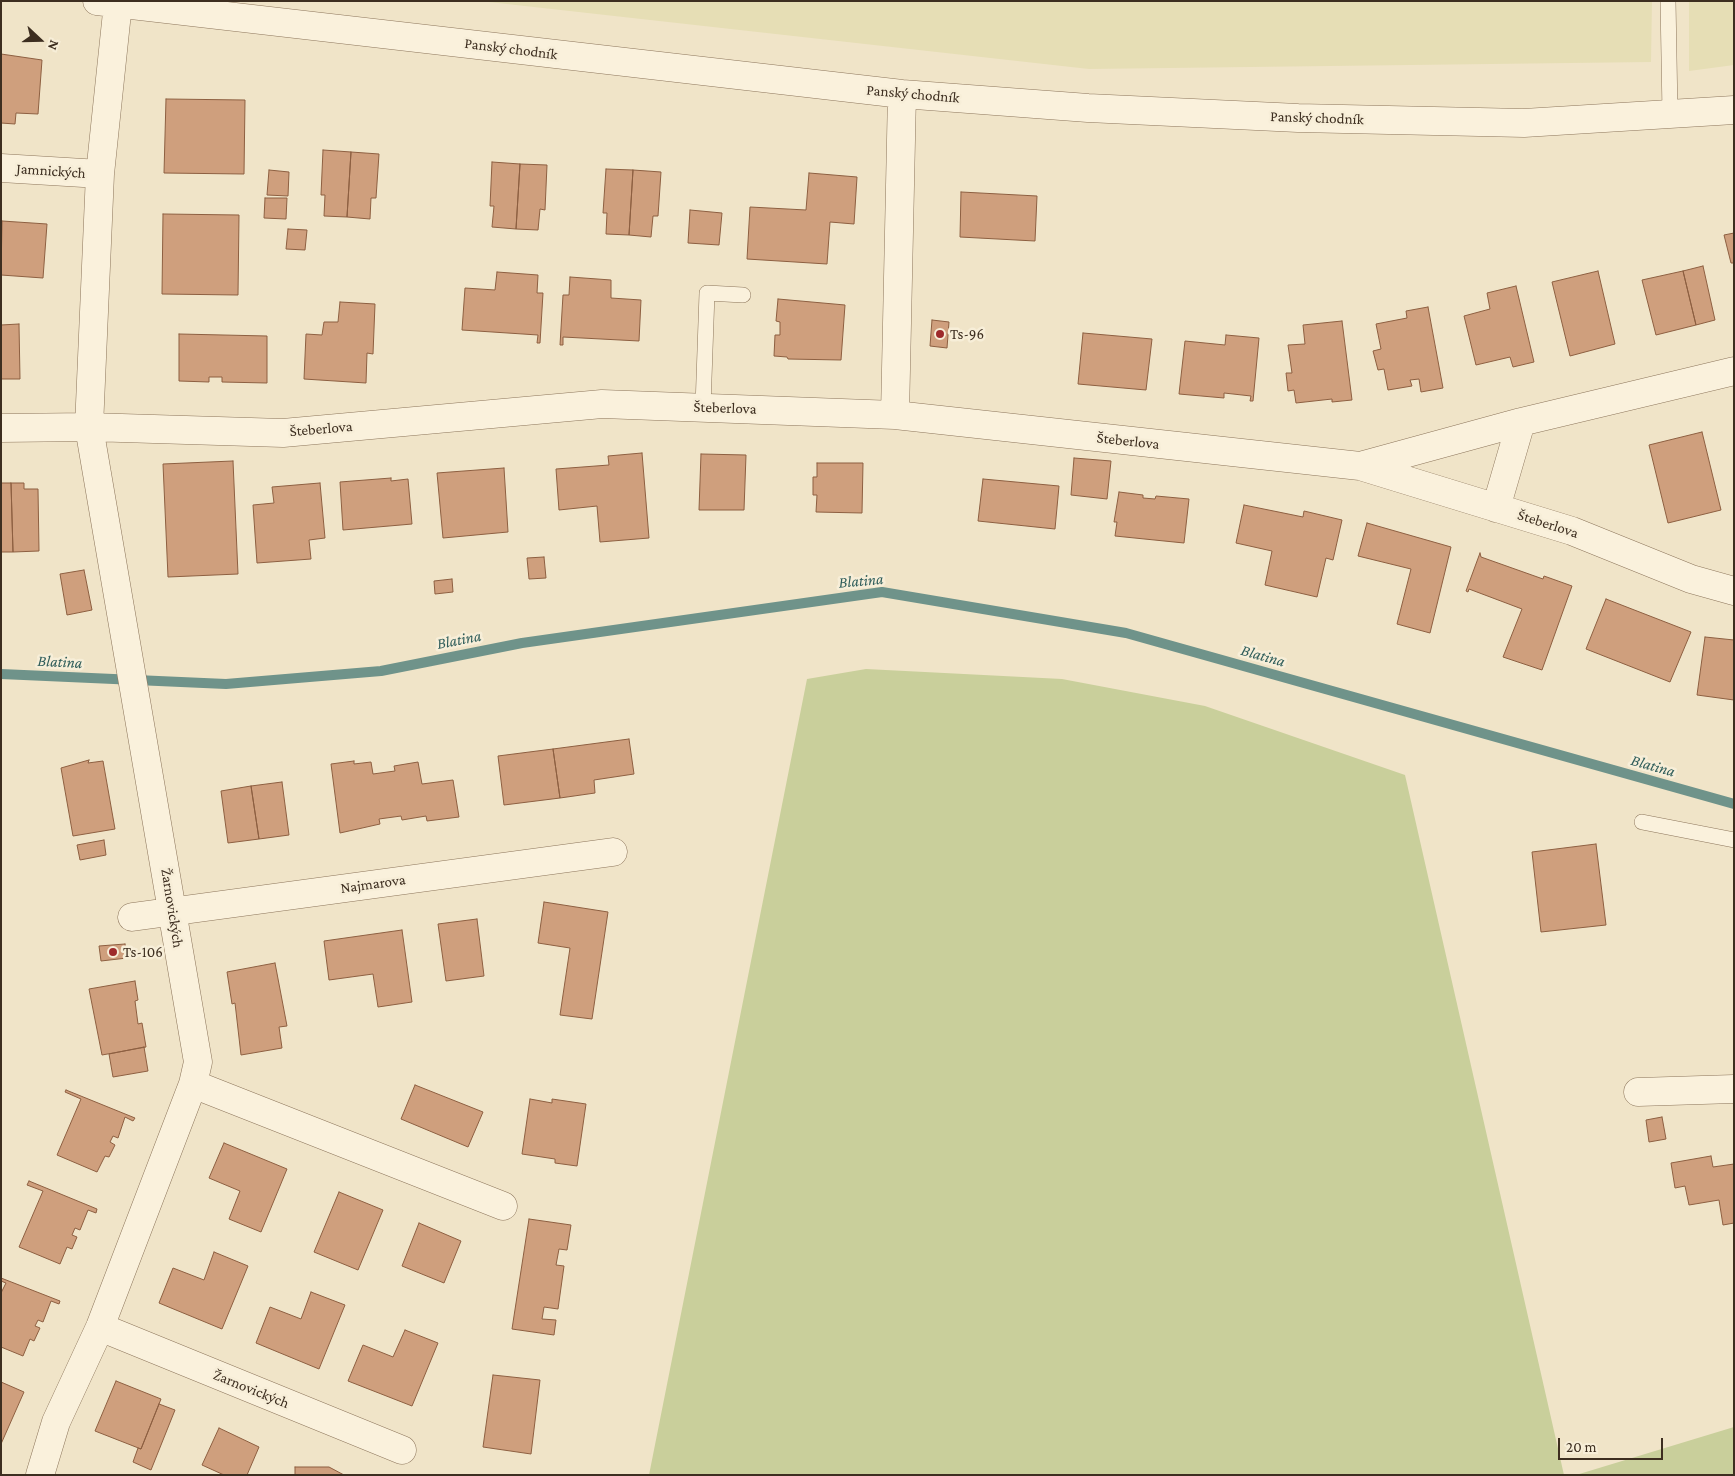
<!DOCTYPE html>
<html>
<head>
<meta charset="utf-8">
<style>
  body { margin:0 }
  #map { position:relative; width:1735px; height:1476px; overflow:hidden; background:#f0e4c8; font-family:"Crimson Pro",serif }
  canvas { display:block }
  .frame { position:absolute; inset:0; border:2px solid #3d2e20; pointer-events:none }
  .north { position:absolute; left:15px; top:15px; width:50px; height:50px; -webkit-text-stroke:4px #f7eed8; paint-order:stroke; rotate:111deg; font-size:14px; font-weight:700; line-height:20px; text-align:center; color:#3d2e20 }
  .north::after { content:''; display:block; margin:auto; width:18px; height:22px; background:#3d2e20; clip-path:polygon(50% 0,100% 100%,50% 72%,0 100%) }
  .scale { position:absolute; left:1558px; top:1438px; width:105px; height:22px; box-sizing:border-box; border:2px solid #3d2e20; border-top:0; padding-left:6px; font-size:15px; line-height:18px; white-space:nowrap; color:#3d2e20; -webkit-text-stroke:4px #f7eed8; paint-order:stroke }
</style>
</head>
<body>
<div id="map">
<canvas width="1735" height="1476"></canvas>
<div class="frame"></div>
<div class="north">N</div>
<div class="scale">20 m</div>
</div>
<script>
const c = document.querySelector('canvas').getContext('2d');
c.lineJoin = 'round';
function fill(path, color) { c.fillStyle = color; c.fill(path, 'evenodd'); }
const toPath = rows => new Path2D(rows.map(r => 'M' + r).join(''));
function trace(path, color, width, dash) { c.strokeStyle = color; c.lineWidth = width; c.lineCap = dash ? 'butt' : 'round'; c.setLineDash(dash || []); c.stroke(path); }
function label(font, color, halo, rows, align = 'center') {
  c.font = font + ' "Crimson Pro",serif'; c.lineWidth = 5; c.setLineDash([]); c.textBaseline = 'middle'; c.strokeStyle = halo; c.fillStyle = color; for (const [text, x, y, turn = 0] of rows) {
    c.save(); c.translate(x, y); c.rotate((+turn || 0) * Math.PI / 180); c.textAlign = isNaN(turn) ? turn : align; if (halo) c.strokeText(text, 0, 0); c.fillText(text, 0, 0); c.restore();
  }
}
fill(toPath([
  [480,1,1652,1,1651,62,1089,69],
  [1689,1,1734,1,1734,65,1689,71]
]), '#e6deb5');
fill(toPath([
  [866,669,1062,679,1205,706,1405,775,1564,1475,649,1475,807,679],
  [1734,1427,1734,1475,1576,1475]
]), '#c9cf9b');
trace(toPath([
  [1,674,226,684,381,671,522,643,882,592,1126,633,1734,804]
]), '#6f938a', 10);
const building = toPath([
  [1,54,42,60,38,114,16,113,15,124,1,123,1,54],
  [166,99,245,100,244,174,164,173,166,99],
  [323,150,351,152,347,217,324,216,325,195,321,195,323,150],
  [351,152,379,154,376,198,371,198,370,219,347,217,351,152],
  [492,162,520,164,516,229,492,227,494,206,490,206,492,162],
  [520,164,547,165,545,210,540,209,538,230,516,229,520,164],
  [606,169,633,170,629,235,606,234,607,213,603,213,606,169],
  [269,170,289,172,288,196,267,195,269,170],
  [633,170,661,172,658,216,653,216,651,237,629,235,633,170],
  [809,173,857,177,854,224,830,222,827,264,747,259,750,207,806,210,809,173],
  [961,192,1037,196,1035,241,960,237,961,192],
  [265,198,287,198,286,219,264,218,265,198],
  [690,210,722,213,719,245,688,243,690,210],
  [163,214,239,215,238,295,162,294,163,214],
  [2,221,47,224,43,278,1,275,2,221],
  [288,229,307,230,305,250,286,249,288,229],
  [1734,233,1734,263,1731,263,1724,235,1734,233],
  [1703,266,1715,320,1696,325,1683,271,1703,266],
  [1598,271,1615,344,1570,356,1552,282,1598,271],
  [1683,271,1696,325,1656,335,1642,280,1683,271],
  [497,272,538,275,537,293,543,293,540,343,537,343,538,335,462,330,465,288,495,290,497,272],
  [570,277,611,280,611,298,641,300,639,341,563,337,563,345,560,345,563,295,569,295,570,277],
  [1516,286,1534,362,1513,367,1510,357,1476,365,1464,316,1490,309,1487,293,1516,286],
  [778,299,845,305,841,360,788,359,787,357,774,356,775,335,780,335,780,322,776,321,778,299],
  [340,302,375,304,373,354,367,353,366,383,304,379,306,334,322,335,324,322,338,322,340,302],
  [1428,307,1443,388,1421,392,1419,379,1410,380,1412,386,1388,390,1384,369,1378,370,1373,351,1381,349,1376,324,1407,318,1406,311,1428,307],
  [932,320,949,322,947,348,930,346,932,320],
  [1342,321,1352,400,1332,402,1332,399,1296,403,1294,390,1288,391,1286,373,1292,373,1288,345,1305,344,1303,325,1342,321],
  [19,324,20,379,1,379,1,325,19,324],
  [1083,333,1152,339,1146,390,1078,384,1083,333],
  [179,334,267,336,267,383,222,382,222,377,209,377,209,382,179,381,179,334],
  [1226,335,1259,338,1253,401,1250,401,1251,396,1224,393,1224,398,1179,394,1185,341,1225,345,1226,335],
  [1702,432,1721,510,1668,523,1649,445,1702,432],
  [642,453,649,538,600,542,597,506,559,510,556,469,609,465,608,456,642,453],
  [701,454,746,455,744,510,699,510,701,454],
  [1074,458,1111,461,1107,499,1071,495,1074,458],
  [233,461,238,574,168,577,163,464,233,461],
  [817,463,863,463,862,513,816,512,817,495,813,495,813,477,817,477,817,463],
  [504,468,508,532,443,538,437,473,504,468],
  [391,478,391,481,408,479,412,524,343,530,340,482,391,478],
  [983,479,1059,486,1055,529,978,521,983,479],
  [1,483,11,483,13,552,1,552,1,483],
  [11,483,24,483,24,489,38,489,39,551,13,552,11,483],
  [320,483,325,538,309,540,311,559,257,563,253,505,274,503,272,487,320,483],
  [1119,492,1143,495,1143,498,1155,499,1156,496,1189,499,1184,543,1115,536,1117,522,1114,522,1119,492],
  [1244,505,1303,517,1304,511,1342,520,1333,560,1326,558,1317,597,1265,585,1272,551,1236,543,1244,505],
  [1367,523,1451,547,1430,633,1397,624,1411,569,1358,556,1367,523],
  [1480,553,1481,557,1543,579,1544,576,1572,586,1542,670,1503,657,1522,609,1469,589,1468,592,1466,591,1480,553],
  [544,557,546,578,529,579,527,558,544,557],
  [84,570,92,610,67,615,60,574,84,570],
  [452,579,453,592,435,594,434,581,452,579],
  [1606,599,1691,632,1670,682,1586,649,1606,599],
  [1705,637,1734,640,1734,700,1697,695,1705,637],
  [629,739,634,774,594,780,595,793,560,798,553,749,629,739],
  [553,749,560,798,504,805,498,756,553,749],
  [89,760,88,763,103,761,115,829,73,836,61,768,89,760],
  [354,761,354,764,371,762,373,774,395,771,394,766,418,762,422,784,453,780,459,817,427,821,426,816,402,820,401,816,379,819,380,824,340,833,331,764,354,761],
  [282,782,289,835,259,839,251,786,282,782],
  [251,786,259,839,228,843,221,791,251,786],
  [104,840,106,855,80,860,77,845,104,840],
  [1596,844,1606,925,1541,932,1532,852,1596,844],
  [544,902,608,912,592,1019,560,1015,570,948,538,943,544,902],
  [477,919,484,976,446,981,438,924,477,919],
  [402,930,412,1002,378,1007,373,974,329,980,324,941,402,930],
  [125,944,127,958,101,961,99,946,125,944],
  [275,963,287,1026,279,1027,282,1048,241,1055,235,1003,232,1004,227,972,275,963],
  [135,981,138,1000,135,1001,138,1024,142,1023,146,1047,102,1055,89,989,135,981],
  [144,1047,148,1071,113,1077,109,1054,144,1047],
  [415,1085,483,1112,468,1147,401,1119,415,1085],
  [66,1090,135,1118,133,1121,125,1117,118,1138,113,1136,110,1142,115,1145,109,1157,105,1156,97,1172,57,1155,81,1099,65,1092,66,1090],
  [530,1099,552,1103,552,1099,586,1104,577,1166,555,1163,555,1159,522,1154,530,1099],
  [1662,1117,1666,1139,1649,1142,1646,1120,1662,1117],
  [224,1143,287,1169,261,1232,229,1219,240,1191,209,1178,224,1143],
  [1711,1156,1713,1167,1734,1164,1734,1223,1723,1225,1719,1200,1689,1205,1685,1186,1675,1188,1671,1163,1711,1156],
  [29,1181,97,1209,96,1213,88,1210,80,1230,75,1228,72,1235,77,1237,72,1249,67,1247,60,1264,19,1247,43,1191,27,1185,29,1181],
  [339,1192,383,1210,358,1270,314,1252,339,1192],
  [529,1219,571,1225,567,1250,559,1249,556,1265,564,1266,558,1309,544,1307,542,1319,556,1320,554,1335,512,1329,529,1219],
  [419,1223,461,1241,444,1283,402,1266,419,1223],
  [214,1252,248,1266,222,1329,159,1303,173,1268,204,1280,214,1252],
  [1,1278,60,1301,59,1304,51,1301,43,1322,38,1320,35,1326,40,1328,34,1341,30,1339,23,1356,1,1347,1,1293,6,1283,1,1281,1,1278],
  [311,1292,345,1305,319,1369,256,1343,270,1307,301,1319,311,1292],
  [405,1330,438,1343,412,1406,348,1381,363,1345,393,1357,405,1330],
  [493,1375,540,1380,531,1454,483,1447,493,1375],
  [116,1381,161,1399,141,1449,95,1431,116,1381],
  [1,1382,24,1392,1,1444,1,1382],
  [159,1404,175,1410,151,1470,133,1462,138,1448,141,1449,159,1404],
  [219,1428,259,1447,247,1475,224,1475,202,1465,219,1428],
  [295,1467,329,1467,344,1475,295,1475,295,1467]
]);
fill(building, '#cf9f7d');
trace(building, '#8d5f41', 1);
const service = toPath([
  [1668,1,1670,113],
  [703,407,707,293,743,295],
  [1642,822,1734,840]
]);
const minor = toPath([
  [97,1,902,94,1088,108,1298,118,1524,123,1734,110],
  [1,168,100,174],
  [895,415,902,94],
  [1,428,89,427,283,433,602,404,895,415,1360,466,1572,531,1691,579,1734,591],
  [1360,466,1521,422,1734,371],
  [1496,508,1521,422],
  [132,917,613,852],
  [193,1084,503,1206],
  [1638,1092,1734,1089],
  [100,1327,402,1450],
  [40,1475,56,1422,100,1327,193,1084,198,1062,89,427,100,174,118,3]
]);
trace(service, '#8d765c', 16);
trace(minor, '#8d765c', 29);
trace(service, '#faf1dc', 15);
trace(minor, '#faf1dc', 28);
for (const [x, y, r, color] of [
  [940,334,5,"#9e2a2b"],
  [113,952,5,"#9e2a2b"]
]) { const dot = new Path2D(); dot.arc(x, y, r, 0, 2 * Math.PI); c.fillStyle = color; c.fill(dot); trace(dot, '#f7eed8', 2); }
label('15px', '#3d2e20', '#f7eed8', [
  ["Panský chodník",511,49,7],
  ["Panský chodník",913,94,5],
  ["Panský chodník",1317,118,2],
  ["Jamnických",51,171,4],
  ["Šteberlova",725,408,2],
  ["Šteberlova",321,429,-5],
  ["Šteberlova",1128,441,6],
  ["Šteberlova",1548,524,18],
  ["Najmarova",373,884,-8],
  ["Žarnovických",172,908,81],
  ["Žarnovických",251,1389,22]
]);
label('15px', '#3d2e20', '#f7eed8', [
  ["Ts-96",950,334],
  ["Ts-106",123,952]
], 'left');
label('italic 16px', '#2f5d5a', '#f7eed8', [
  ["Blatina",861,581,-5],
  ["Blatina",459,640,-11],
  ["Blatina",1263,656,16],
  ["Blatina",60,662,3],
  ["Blatina",1653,766,16]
]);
</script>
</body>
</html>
